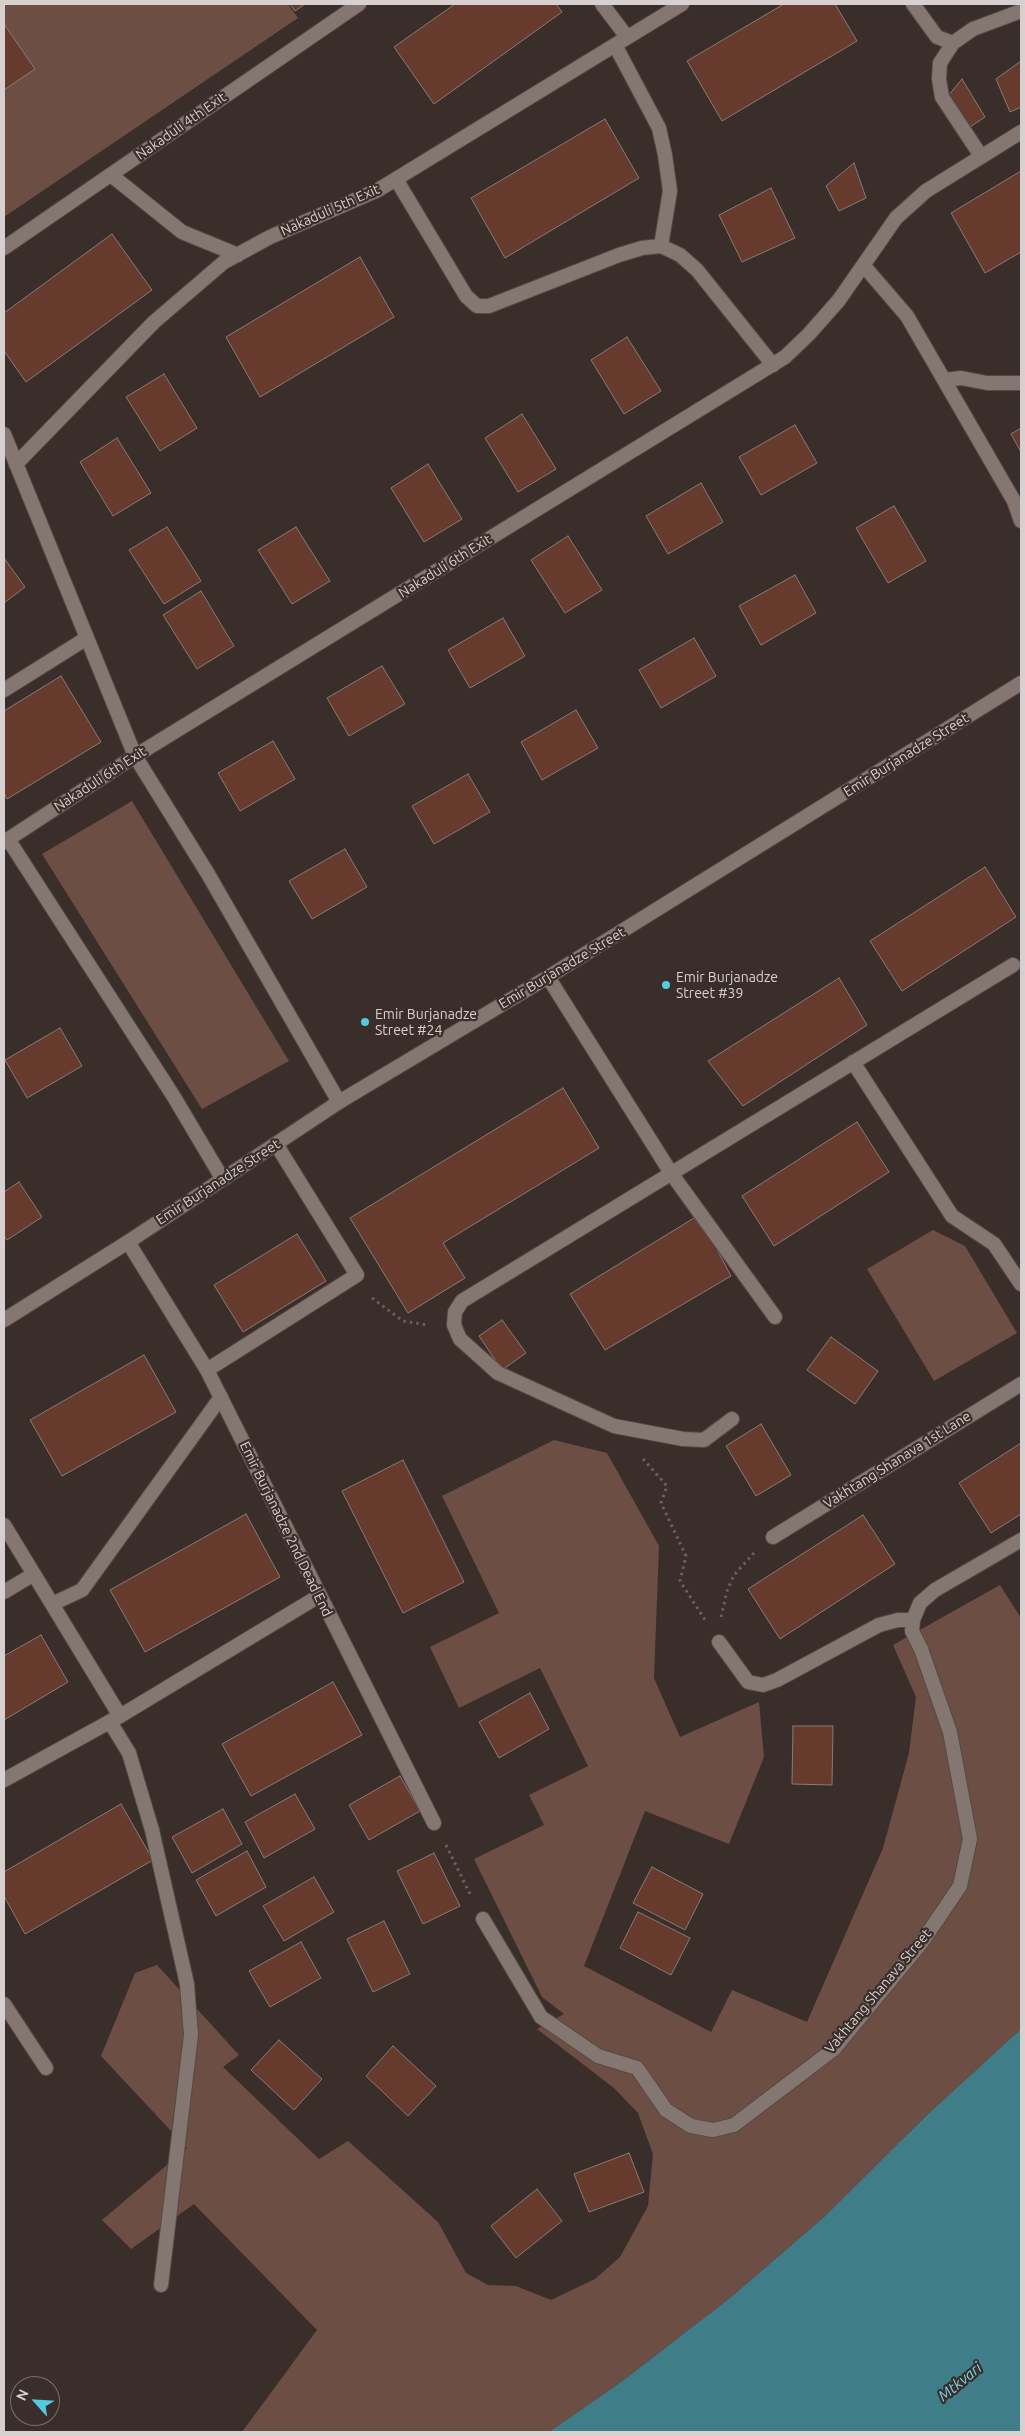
<!DOCTYPE html>
<html>
<head>
<meta charset="utf-8">
<style>
  body { margin:0 }
  #map { position:relative; width:1025px; height:2436px; overflow:hidden; background:#3a2e2b; font-family:Ubuntu,sans-serif }
  canvas { display:block }
  .frame { position:absolute; inset:0; border:5px solid #d8d0ce; pointer-events:none }
  .north { position:absolute; left:10px; top:2376px; width:50px; height:50px; box-sizing:border-box; background:#3a2e2b; border:1px solid #796f6c; border-radius:50%; rotate:296deg; font-size:14px; font-weight:700; line-height:20px; text-align:center; color:#d8d0ce }
  .north::after { content:''; display:block; margin:auto; width:18px; height:22px; background:#54cade; clip-path:polygon(50% 0,100% 100%,50% 72%,0 100%) }
</style>
</head>
<body>
<div id="map">
<canvas width="1025" height="2436"></canvas>
<div class="frame"></div>
<div class="north">N</div>
</div>
<script>
const c = document.querySelector('canvas').getContext('2d');
c.lineJoin = 'round';
function fill(path, color) { c.fillStyle = color; c.fill(path, 'evenodd'); }
const toPath = rows => new Path2D(rows.map(r => 'M' + r).join(''));
function trace(path, color, width, dash) { c.strokeStyle = color; c.lineWidth = width; c.lineCap = dash ? 'butt' : 'round'; c.setLineDash(dash || []); c.stroke(path); }
function label(font, color, halo, rows, align = 'center') {
  c.font = font + ' Ubuntu,sans-serif'; c.lineWidth = 4.5; c.setLineDash([]); c.textBaseline = 'middle'; c.strokeStyle = halo; c.fillStyle = color; for (const [text, x, y, turn = 0] of rows) {
    c.save(); c.translate(x, y); c.rotate((+turn || 0) * Math.PI / 180); c.textAlign = isNaN(turn) ? turn : align; if (halo) c.strokeText(text, 0, 0); c.fillText(text, 0, 0); c.restore();
  }
}
fill(toPath([
  [4,4,288,4,298,18,4,217],
  [132,801,289,1061,202,1109,42,854],
  [933,1230,965,1246,1017,1333,934,1381,867,1269],
  [554,1440,607,1453,659,1546,654,1678,680,1737,759,1702,764,1757,729,1844,645,1811,584,1966,711,2032,732,1990,807,2022,883,1848,909,1753,916,1697,893,1645,1000,1585,1021,1618,1021,2029,929,2113,824,2217,730,2298,621,2382,549,2432,242,2432,317,2330,194,2204,131,2249,102,2220,187,2148,101,2056,135,1973,157,1965,239,2055,223,2067,319,2159,348,2141,438,2222,466,2273,488,2285,516,2286,551,2300,595,2279,620,2257,648,2206,653,2154,638,2113,614,2088,537,2029,564,2014,542,1997,474,1859,544,1825,529,1795,588,1766,540,1668,459,1708,430,1647,499,1613,442,1496]
]), '#6c4e44');
fill(toPath([
  [1021,2029,1021,2432,549,2432,621,2382,730,2298,824,2217,929,2113]
]), '#3f7d89');
const building = toPath([
  [290,4,305,4,295,11,290,4],
  [455,4,556,4,562,12,434,104,394,47,455,4],
  [784,4,835,4,857,41,722,121,687,61,784,4],
  [4,24,35,69,4,90,4,24],
  [1021,61,1021,107,1010,112,996,79,1021,61],
  [962,79,985,117,970,127,948,96,962,79],
  [605,119,639,178,505,258,471,198,605,119],
  [854,163,866,198,839,211,826,186,854,163],
  [1021,171,1021,252,985,273,951,213,1021,171],
  [771,188,795,238,742,262,719,215,771,188],
  [112,234,152,290,26,382,4,351,4,313,112,234],
  [360,257,394,317,260,397,226,337,360,257],
  [627,337,661,391,624,414,591,360,627,337],
  [164,374,197,428,160,451,126,397,164,374],
  [522,414,556,469,518,492,485,438,522,414],
  [795,425,817,463,761,495,739,457,795,425],
  [1021,428,1021,452,1011,434,1021,428],
  [117,438,151,493,113,516,80,462,117,438],
  [428,464,462,519,424,542,391,488,428,464],
  [701,483,723,522,668,554,646,516,701,483],
  [894,506,926,561,888,583,856,528,894,506],
  [167,527,201,581,164,604,129,550,167,527],
  [296,527,330,581,292,604,258,550,296,527],
  [568,536,602,590,565,613,531,560,568,536],
  [4,558,25,587,4,603,4,558],
  [795,575,816,613,761,645,739,606,795,575],
  [201,591,234,646,197,669,163,615,201,591],
  [503,618,525,656,470,688,448,650,503,618],
  [694,638,716,676,661,708,639,670,694,638],
  [382,666,405,704,349,736,327,698,382,666],
  [61,676,101,742,7,799,4,793,4,711,61,676],
  [576,710,598,748,542,780,521,742,576,710],
  [273,741,295,779,240,811,218,773,273,741],
  [468,774,490,812,434,844,412,806,468,774],
  [345,849,367,887,312,919,289,881,345,849],
  [985,867,1016,917,902,991,870,941,985,867],
  [839,978,867,1025,743,1106,708,1061,839,978],
  [60,1028,82,1066,27,1098,5,1060,60,1028],
  [563,1088,599,1148,443,1243,465,1278,408,1313,350,1218,563,1088],
  [857,1122,889,1172,774,1246,742,1196,857,1122],
  [19,1182,42,1217,7,1240,4,1236,4,1192,19,1182],
  [699,1215,731,1276,605,1350,570,1294,699,1215],
  [297,1234,326,1281,243,1332,214,1285,297,1234],
  [502,1320,526,1353,502,1370,479,1336,502,1320],
  [831,1337,878,1371,855,1404,807,1370,831,1337],
  [144,1355,176,1412,62,1476,30,1420,144,1355],
  [761,1424,791,1475,756,1496,726,1446,761,1424],
  [1021,1443,1021,1514,991,1533,959,1483,1021,1443],
  [403,1460,464,1582,403,1613,342,1491,403,1460],
  [246,1514,280,1577,145,1652,110,1590,246,1514],
  [863,1515,895,1564,780,1639,748,1589,863,1515],
  [41,1635,68,1682,4,1720,4,1656,41,1635],
  [333,1682,362,1735,251,1796,222,1744,333,1682],
  [530,1693,549,1729,499,1758,479,1722,530,1693],
  [793,1726,833,1726,832,1785,792,1784,793,1726],
  [400,1776,420,1811,369,1840,349,1805,400,1776],
  [295,1794,315,1829,264,1858,245,1822,295,1794],
  [121,1804,153,1860,25,1934,4,1896,4,1872,121,1804],
  [223,1809,242,1844,192,1873,172,1837,223,1809],
  [247,1851,266,1887,216,1916,196,1880,247,1851],
  [434,1853,460,1906,423,1924,397,1871,434,1853],
  [652,1867,703,1894,685,1930,633,1903,652,1867],
  [314,1877,334,1912,284,1941,263,1906,314,1877],
  [638,1912,690,1938,671,1975,620,1948,638,1912],
  [384,1921,410,1974,373,1992,347,1939,384,1921],
  [301,1942,321,1978,270,2007,249,1971,301,1942],
  [279,2040,322,2079,294,2110,251,2070,279,2040],
  [393,2046,436,2086,408,2116,366,2076,393,2046],
  [629,2153,644,2192,589,2212,574,2174,629,2153],
  [537,2189,562,2221,516,2258,491,2226,537,2189]
]);
fill(building, '#663b2d');
trace(building, '#887b76', 1);
const service = toPath([
  [602,4,627,37],
  [913,4,937,37,953,43],
  [615,45,659,128,665,155,670,191,661,246],
  [981,156,942,97,939,79,940,63,953,43,973,29,1021,11],
  [111,175,182,232,238,255],
  [396,179,466,296,477,306,489,306,619,255,642,248,661,246,680,255,697,270,773,365],
  [16,464,154,322,224,262,270,237,378,190,682,4],
  [4,690,87,638],
  [548,977,671,1173,775,1317],
  [853,1062,952,1216,994,1244,1021,1284],
  [207,1370,357,1275,276,1144],
  [732,1419,704,1440,683,1439,614,1426,498,1373,460,1339,454,1325,455,1312,462,1301,1013,965],
  [4,1525,120,1716],
  [4,1592,34,1574],
  [52,1604,82,1590,221,1397],
  [719,1642,748,1682,763,1685,777,1680,879,1625,898,1620,913,1620],
  [110,1722,129,1753,152,1830,187,1984,191,2035,161,2285],
  [483,1919,541,2017,598,2056,637,2068,666,2110,691,2126,713,2130,734,2125,834,2049,922,1942,960,1886,970,1839,950,1732,921,1649,912,1631,913,1620,920,1603,935,1590,1021,1540],
  [4,2004,46,2068]
]);
const minor = toPath([
  [4,248,359,4],
  [864,266,907,316,1014,501,1021,521],
  [945,380,961,378,987,383,1021,383],
  [4,434,135,756,208,874,339,1102],
  [8,839,174,1097,222,1178],
  [4,842,135,756,785,357,809,334,839,300,896,218,926,191,1021,132],
  [128,1242,207,1370,434,1823],
  [773,1537,1021,1384],
  [4,1780,120,1716,319,1596]
]);
const tertiary = toPath([
  [4,1320,128,1242,339,1102,548,977,1021,683]
]);
trace(service, '#544a47', 16);
trace(minor, '#544a47', 16);
trace(tertiary, '#544a47', 16);
trace(toPath([
  [372,1298,403,1321,428,1325],
  [643,1459,667,1486,661,1503,686,1556,680,1581,705,1620],
  [721,1617,727,1591,734,1575,754,1553],
  [446,1845,471,1896]
]), '#6b605e', 3, [2.5, 4]);
trace(service, '#847772', 14);
trace(minor, '#847772', 14);
trace(tertiary, '#847772', 14);
for (const [x, y, r, color] of [
  [666,985,5,"#54cade"],
  [365,1022,5,"#54cade"]
]) { const dot = new Path2D(); dot.arc(x, y, r, 0, 2 * Math.PI); c.fillStyle = color; c.fill(dot); trace(dot, '#3a2e2b', 2); }
label('14px', '#d8d0ce', '#3a2e2b', [
  ["Nakaduli 4th Exit",181,126,-35],
  ["Nakaduli 5th Exit",330,210,-24],
  ["Nakaduli 6th Exit",445,566,-32],
  ["Emir Burjanadze Street",906,755,-32],
  ["Nakaduli 6th Exit",100,779,-33],
  ["Emir Burjanadze Street",562,968,-31],
  ["Emir Burjanadze Street",218,1182,-33],
  ["Vakhtang Shanava 1st Lane",897,1460,-32],
  ["Emir Burjanadze 2nd Dead End",286,1529,64],
  ["Vakhtang Shanava Street",878,1991,-50]
]);
label('14px', '#d8d0ce', '#3a2e2b', [
  ["Emir Burjanadze",676,977],
  ["Street #39",676,993],
  ["Emir Burjanadze",375,1014],
  ["Street #24",375,1030]
], 'left');
label('italic 15px', '#77daec', '#3a2e2b', [
  ["Mtkvari",960,2382,-39]
]);
</script>
</body>
</html>
